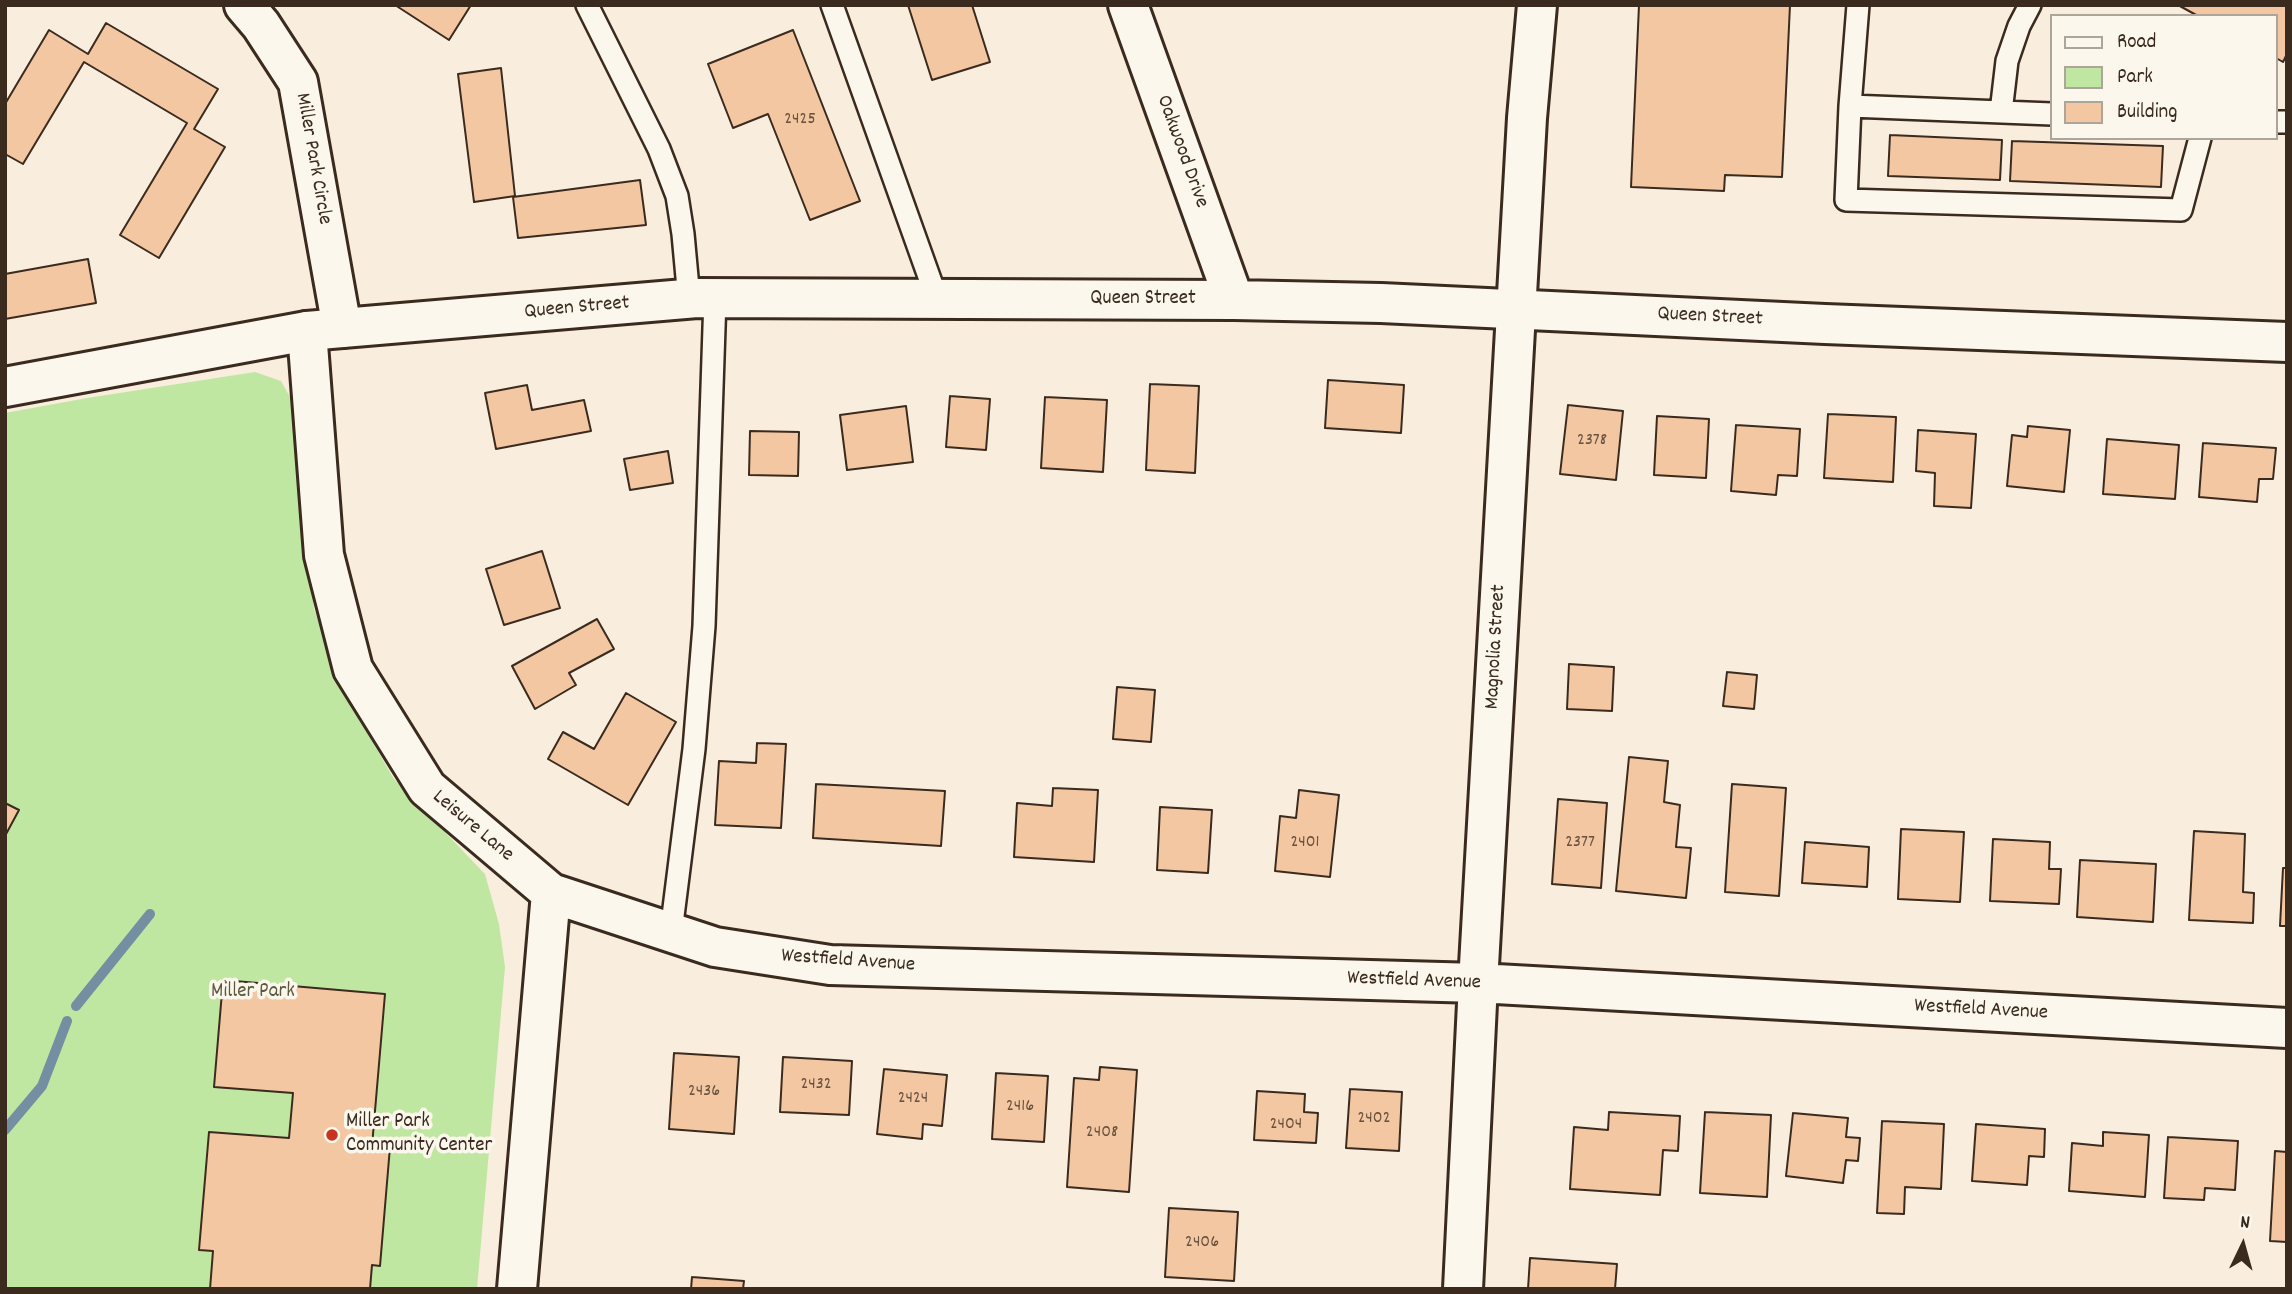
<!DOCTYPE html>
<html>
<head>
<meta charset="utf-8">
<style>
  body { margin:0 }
  #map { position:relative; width:2292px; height:1294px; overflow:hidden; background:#f9eddd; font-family:Dekko,sans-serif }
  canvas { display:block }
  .frame { position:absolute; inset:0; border:7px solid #3b2a1e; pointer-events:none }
  .legend { position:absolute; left:2050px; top:14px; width:228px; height:126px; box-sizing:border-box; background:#fbf7ec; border:2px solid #aea59a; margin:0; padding:9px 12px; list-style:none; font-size:21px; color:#3b2a1e }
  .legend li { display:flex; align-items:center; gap:14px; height:35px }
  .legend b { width:35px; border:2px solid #aea59a }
  .north { position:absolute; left:2208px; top:1210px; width:70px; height:70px; -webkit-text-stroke:5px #fbf7ec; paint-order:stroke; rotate:5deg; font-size:19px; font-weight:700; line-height:28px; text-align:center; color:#3b2a1e }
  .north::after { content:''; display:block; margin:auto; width:24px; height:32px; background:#3b2a1e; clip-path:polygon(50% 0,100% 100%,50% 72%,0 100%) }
</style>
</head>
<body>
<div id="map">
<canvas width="2292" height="1294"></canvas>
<div class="frame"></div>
<ul class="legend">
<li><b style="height:9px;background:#fbf7ec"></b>Road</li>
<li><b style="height:19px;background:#c0e7a2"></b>Park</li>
<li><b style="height:19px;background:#f2c7a2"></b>Building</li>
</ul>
<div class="north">N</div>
</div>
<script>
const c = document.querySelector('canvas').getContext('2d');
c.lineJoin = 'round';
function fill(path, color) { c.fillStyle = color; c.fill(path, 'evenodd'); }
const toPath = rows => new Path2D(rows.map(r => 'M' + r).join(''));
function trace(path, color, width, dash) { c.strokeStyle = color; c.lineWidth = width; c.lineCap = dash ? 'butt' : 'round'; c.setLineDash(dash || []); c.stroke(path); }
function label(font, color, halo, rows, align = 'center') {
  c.font = font + ' Dekko,sans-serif'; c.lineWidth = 7; c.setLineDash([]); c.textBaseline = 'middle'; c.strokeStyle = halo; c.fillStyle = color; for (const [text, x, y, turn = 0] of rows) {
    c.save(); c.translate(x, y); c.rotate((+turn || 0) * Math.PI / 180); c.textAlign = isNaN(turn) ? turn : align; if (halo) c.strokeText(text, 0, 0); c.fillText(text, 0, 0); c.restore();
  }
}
fill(toPath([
  [255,372,281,381,294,404,314,609,347,698,394,779,485,874,499,924,505,967,477,1289,5,1289,5,413,87,398]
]), '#c0e7a2');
trace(toPath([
  [76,1006,150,914],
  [5,1130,42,1086,67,1021]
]), '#738fa1', 10);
const building = toPath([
  [395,5,471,5,449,40,395,5],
  [908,5,972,5,990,62,932,80,908,5],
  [1639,5,1790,5,1782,177,1725,175,1724,191,1631,187,1639,5],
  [2178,5,2287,5,2287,54,2283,62,2276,58,2276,16,2198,16,2178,5],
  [106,23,218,89,194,129,225,147,159,258,120,235,187,123,84,62,23,164,5,154,5,104,49,30,88,54,106,23],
  [793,30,860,201,810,220,768,114,733,128,708,64,793,30],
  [501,68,515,196,474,202,458,74,501,68],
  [1890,135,2002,140,2000,180,1888,176,1890,135],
  [2012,141,2163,146,2161,187,2010,181,2012,141],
  [640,180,646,225,518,238,513,197,640,180],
  [88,259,96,303,5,319,5,274,88,259],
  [1328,380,1404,385,1401,433,1325,428,1328,380],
  [1150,384,1199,386,1195,473,1146,470,1150,384],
  [527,385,532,410,584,400,591,431,496,449,485,393,527,385],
  [950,396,990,399,986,450,946,447,950,396],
  [1045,397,1107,400,1103,472,1041,468,1045,397],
  [1568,405,1623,411,1616,480,1560,474,1568,405],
  [906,406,913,462,847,470,840,415,906,406],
  [1828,414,1896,417,1893,482,1824,478,1828,414],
  [1657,416,1709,419,1706,478,1654,475,1657,416],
  [1736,425,1800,429,1797,476,1778,475,1776,495,1731,491,1736,425],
  [2028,426,2070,430,2064,492,2007,486,2012,435,2027,437,2028,426],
  [1918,430,1976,434,1971,508,1934,506,1935,473,1916,471,1918,430],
  [750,431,799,432,798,476,749,475,750,431],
  [2107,439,2179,445,2175,499,2103,494,2107,439],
  [2203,443,2276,448,2273,479,2259,479,2257,502,2199,497,2203,443],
  [668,451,673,483,630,490,624,459,668,451],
  [542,551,560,608,504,625,486,569,542,551],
  [597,619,614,649,569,673,576,685,535,709,512,666,597,619],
  [1569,664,1614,667,1612,711,1567,709,1569,664],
  [1727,672,1757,675,1754,709,1723,706,1727,672],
  [1117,687,1155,690,1151,742,1113,739,1117,687],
  [626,693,676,722,628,805,548,759,563,732,594,749,626,693],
  [757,743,786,744,781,828,715,825,719,761,756,763,757,743],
  [1629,757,1668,761,1664,802,1680,805,1676,847,1691,848,1686,898,1616,891,1629,757],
  [816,784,945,791,941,846,813,838,816,784],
  [1732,784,1786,788,1779,896,1725,892,1732,784],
  [1053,788,1098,790,1094,862,1014,857,1017,803,1052,806,1053,788],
  [1299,790,1339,795,1330,877,1275,871,1280,816,1296,818,1299,790],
  [1558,799,1607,803,1601,888,1552,884,1558,799],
  [5,803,19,810,5,836,5,803],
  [1160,807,1212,810,1208,873,1157,870,1160,807],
  [1901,829,1964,832,1960,902,1898,899,1901,829],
  [2194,831,2245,834,2243,892,2254,893,2253,923,2189,920,2194,831],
  [1993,839,2050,842,2049,869,2061,869,2059,904,1990,901,1993,839],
  [1805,842,1869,847,1867,887,1802,883,1805,842],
  [2080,860,2156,864,2153,922,2077,917,2080,860],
  [2283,868,2287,868,2287,926,2280,926,2283,868],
  [223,980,385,994,372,1146,390,1147,380,1266,372,1265,370,1289,210,1289,213,1251,199,1250,209,1132,289,1138,293,1093,214,1087,223,980],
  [674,1053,739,1057,734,1134,669,1129,674,1053],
  [783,1057,852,1061,849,1115,780,1112,783,1057],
  [1100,1067,1137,1070,1129,1192,1067,1187,1074,1078,1099,1080,1100,1067],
  [884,1069,947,1075,942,1126,923,1124,922,1139,877,1134,884,1069],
  [996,1073,1048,1076,1044,1142,992,1139,996,1073],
  [1350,1089,1402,1092,1399,1151,1346,1148,1350,1089],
  [1257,1091,1305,1094,1304,1112,1318,1113,1316,1143,1254,1140,1257,1091],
  [1609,1112,1680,1116,1678,1151,1663,1150,1660,1195,1570,1189,1574,1127,1608,1130,1609,1112],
  [1705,1112,1771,1115,1767,1197,1700,1193,1705,1112],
  [1793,1113,1848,1118,1846,1137,1860,1138,1858,1161,1846,1160,1843,1183,1786,1176,1793,1113],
  [1882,1121,1944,1124,1941,1189,1905,1187,1904,1214,1877,1213,1882,1121],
  [1976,1124,2045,1129,2044,1157,2029,1156,2027,1185,1972,1181,1976,1124],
  [2103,1132,2149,1135,2145,1197,2069,1191,2072,1143,2103,1146,2103,1132],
  [2168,1137,2238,1141,2235,1190,2205,1188,2204,1200,2164,1198,2168,1137],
  [2275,1151,2287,1152,2287,1242,2270,1241,2275,1151],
  [1169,1208,1238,1212,1234,1281,1165,1277,1169,1208],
  [1530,1258,1617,1264,1615,1289,1528,1289,1530,1258],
  [692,1277,744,1281,743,1289,691,1289,692,1277]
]);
fill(building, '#f2c7a2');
trace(building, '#3b2a1e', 2);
const lane = toPath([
  [587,5,659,149,677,196,683,234,689,299],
  [832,5,937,299],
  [1858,5,1850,106,1846,200,2181,210,2200,138],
  [1850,106,2052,114],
  [2001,112,2007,61,2019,26,2030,5],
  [2276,122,2287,122],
  [671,932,694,749,704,626,715,298]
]);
const street = toPath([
  [244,5,261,25,298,82,342,328],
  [307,331,324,555,353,669,427,788,551,893,517,1289],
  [551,893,715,947,830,965,1478,983,2287,1028],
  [1463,1289,1478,983,1527,118,1537,5]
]);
const secondary = toPath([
  [1128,5,1234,300],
  [5,387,307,331,697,298,1234,300,1381,303,1825,324,2287,342]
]);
trace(lane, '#3b2a1e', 26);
trace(street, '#3b2a1e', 44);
trace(secondary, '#3b2a1e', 44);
trace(lane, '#fbf7ec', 21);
trace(street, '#fbf7ec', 38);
trace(secondary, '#fbf7ec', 38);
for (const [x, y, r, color] of [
  [332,1135,7,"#c8321e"]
]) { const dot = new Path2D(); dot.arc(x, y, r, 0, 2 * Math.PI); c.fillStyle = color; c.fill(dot); trace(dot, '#fbf7ec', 2.5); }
label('18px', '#69513f', null, [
  ["2425",800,121],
  ["2378",1592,442],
  ["2401",1305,844],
  ["2377",1580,844],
  ["2432",816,1086],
  ["2436",704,1093],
  ["2424",913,1100],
  ["2416",1020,1108],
  ["2402",1374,1120],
  ["2404",1286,1126],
  ["2408",1102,1134],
  ["2406",1202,1244]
]);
label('21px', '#3b2a1e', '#fbf7ec', [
  ["Oakwood Drive",1181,152,70],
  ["Miller Park Circle",312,159,80],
  ["Queen Street",1143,300],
  ["Queen Street",577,309,-5],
  ["Queen Street",1710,318,3],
  ["Magnolia Street",1497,647,-87],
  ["Leisure Lane",472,827,40],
  ["Westfield Avenue",848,962,4],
  ["Westfield Avenue",1414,982,2],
  ["Westfield Avenue",1981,1011,3]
]);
label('21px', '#5c593f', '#fbf7ec', [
  ["Miller Park",253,993]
]);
label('21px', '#3b2a1e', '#fbf7ec', [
  ["Miller Park",346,1123],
  ["Community Center",346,1147]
], 'left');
</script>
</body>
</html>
